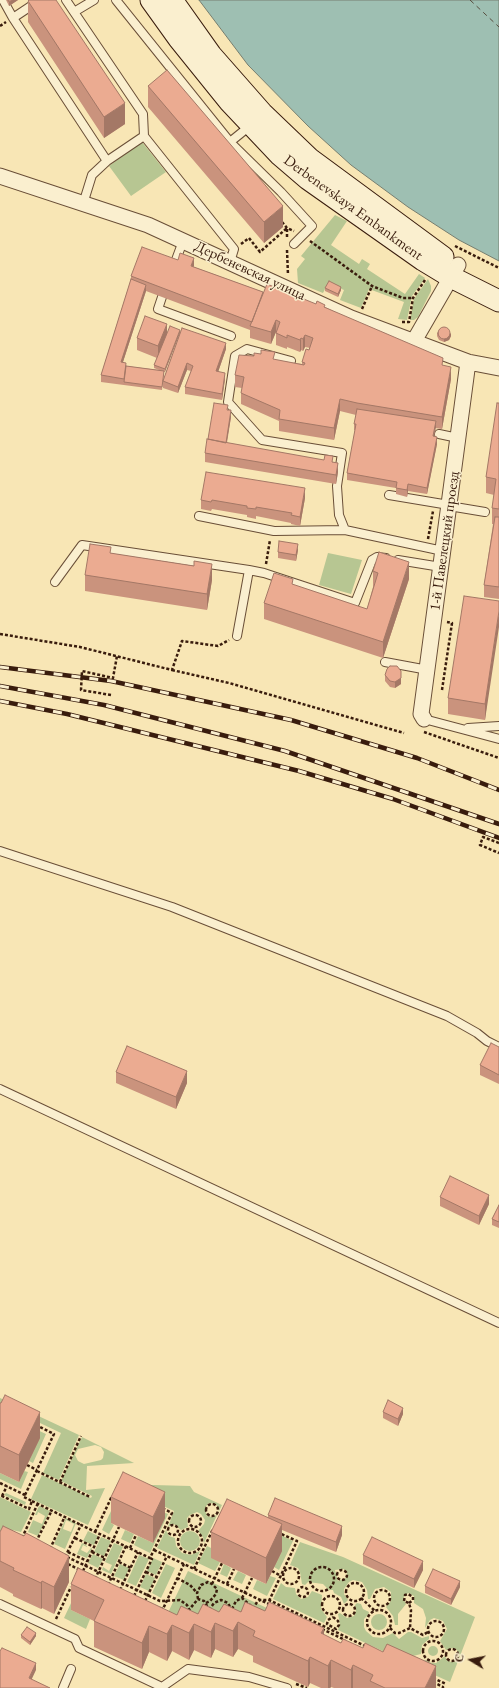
<!DOCTYPE html>
<html>
<head>
<meta charset="utf-8">
<style>
  body { margin:0 }
  #map { position:relative; width:499px; height:1688px; overflow:hidden; background:#f8e6b5; font-family:"EB Garamond",serif }
  canvas { display:block }
  .north { position:absolute; left:451px; top:1640px; width:40px; height:40px; -webkit-text-stroke:3px #faefcf; paint-order:stroke; rotate:280deg; font-size:11px; font-weight:700; line-height:16px; text-align:center; color:#391c0d }
  .north::after { content:''; display:block; margin:auto; width:14px; height:18px; background:#391c0d; clip-path:polygon(50% 0,100% 100%,50% 72%,0 100%) }
</style>
</head>
<body>
<div id="map">
<canvas width="499" height="1688"></canvas>
<div class="north">С</div>
</div>
<script>
const c = document.querySelector('canvas').getContext('2d');
c.lineJoin = 'round';
function fill(path, color) { c.fillStyle = color; c.fill(path, 'evenodd'); }
const toPath = rows => new Path2D(rows.map(r => 'M' + r).join(''));
function trace(path, color, width, dash) { c.strokeStyle = color; c.lineWidth = width; c.lineCap = dash ? 'butt' : 'round'; c.setLineDash(dash || []); c.stroke(path); }
function label(font, color, halo, rows, align = 'center') {
  c.font = font + ' "EB Garamond",serif'; c.lineWidth = 3; c.setLineDash([]); c.textBaseline = 'middle'; c.strokeStyle = halo; c.fillStyle = color; for (const [text, x, y, turn = 0] of rows) {
    c.save(); c.translate(x, y); c.rotate((+turn || 0) * Math.PI / 180); c.textAlign = isNaN(turn) ? turn : align; if (halo) c.strokeText(text, 0, 0); c.fillText(text, 0, 0); c.restore();
  }
}
fill(toPath([
  [142,142,166,172,131,196,109,166],
  [335,215,347,221,331,245,359,264,362,259,370,264,367,269,405,294,419,274,425,278,412,296,407,320,398,319,404,302,369,289,361,308,340,300,344,290,328,283,323,293,298,283,297,269,305,259,301,256],
  [428,279,431,286,431,291,418,317,414,320,410,320,414,299],
  [328,553,362,560,351,594,319,585],
  [0,1398,79,1435,59,1480,43,1473,61,1433,0,1404],
  [7,1416,46,1434,33,1463,29,1461,39,1438],
  [82,1437,134,1463,87,1466,86,1490,105,1488,88,1525,31,1499,42,1475,91,1498,92,1496,61,1481],
  [95,1445,101,1447,104,1452,103,1458,101,1460,84,1464,78,1461,75,1455,78,1449],
  [24,1471,28,1472,21,1489,0,1479,0,1473,19,1482],
  [116,1484,190,1486,194,1492,222,1505,219,1511,216,1504,209,1503,206,1506,205,1509,207,1516,211,1517,217,1515,204,1543,203,1537,198,1531,204,1524,205,1520,201,1514,197,1512,190,1515,187,1518,188,1527,181,1530,174,1524,168,1527,174,1511],
  [120,1492,111,1523,114,1525,109,1534,102,1530],
  [6,1493,26,1502,25,1505,4,1495],
  [0,1497,31,1512,21,1532,12,1530,0,1531],
  [39,1506,50,1511,38,1536,28,1532,33,1520,42,1524,45,1516,38,1512,37,1515,35,1515],
  [160,1511,168,1514,150,1553,134,1545,138,1536,153,1543],
  [66,1518,76,1523,65,1549,54,1544],
  [66,1520,74,1524,71,1532,63,1529],
  [125,1530,134,1534,130,1543,121,1539],
  [166,1530,169,1536,175,1538,176,1546,182,1553,191,1555,200,1551,194,1565,157,1548],
  '180 1541a10 10 0 1 1 20 0a10 10 0 1 1-20 0Z',
  [88,1531,98,1536,94,1545,83,1541],
  [279,1534,293,1541,279,1570,274,1567],
  [101,1537,111,1541,104,1556,94,1552],
  [300,1542,343,1557,475,1617,450,1682,419,1668,425,1660,432,1663,436,1663,445,1656,447,1660,451,1662,455,1662,459,1657,457,1650,453,1648,446,1650,440,1641,447,1629,443,1621,434,1618,430,1620,425,1628,426,1618,423,1609,414,1603,414,1596,408,1593,403,1598,406,1604,398,1614,398,1625,395,1625,393,1616,386,1607,391,1601,391,1592,384,1587,375,1589,370,1599,368,1599,367,1590,362,1582,353,1580,349,1582,344,1589,344,1594,348,1600,344,1604,341,1597,334,1593,333,1590,329,1590,323,1584,308,1582,305,1585,302,1584,300,1572,298,1568,290,1565],
  [344,1569,347,1573,346,1578,338,1581,335,1570],
  [82,1543,87,1546,87,1547,83,1545,81,1550,87,1553,91,1548,92,1548,87,1558,77,1554],
  [114,1543,123,1547,111,1574,102,1570,103,1567,109,1571,112,1565,105,1562],
  [207,1546,215,1550,220,1562,215,1571,198,1563],
  [93,1554,103,1559,98,1568,88,1563],
  [139,1555,149,1559,136,1586,127,1582],
  [153,1558,162,1562,156,1575,147,1571],
  [120,1564,129,1568,124,1580,114,1576],
  [166,1564,175,1568,161,1598,152,1593],
  [224,1564,231,1568,227,1577,220,1574],
  [188,1571,301,1624,164,1621],
  [238,1571,246,1575,242,1584,233,1580],
  [146,1574,155,1578,149,1591,140,1587],
  [270,1576,276,1578,267,1596,253,1589,257,1580,266,1584],
  [281,1583,286,1587,295,1588,296,1594,301,1599,308,1597,312,1591,322,1595,321,1609,327,1617,324,1623,273,1599],
  [72,1601,71,1610,90,1619,86,1629,64,1618],
  [357,1603,361,1604,363,1609,369,1612,368,1615,364,1619,364,1627,366,1631,373,1637,383,1638,393,1633,399,1639,408,1632,411,1632,422,1638,429,1636,429,1639,422,1645,421,1654,413,1656,410,1658,410,1664,338,1630,340,1624,338,1614,340,1613,347,1618,354,1616,356,1611,355,1605],
  '371 1622a8 8 0 1 1 16 0a8 8 0 1 1-16 0Z',
  '428 1651a5 5 0 1 1 10 0a5 5 0 1 1-10 0Z'
]), '#b7c692');
const water = toPath([
  [199,0,499,0,499,261,459,240,408,207,351,165,308,126,248,65,199,0]
]);
fill(water, '#9ebfb2');
trace(water, '#767e70', 1);
trace(toPath([
  [470,0,499,27]
]), '#574d3f', 1, [5, 4]);
const lane = toPath([
  [3,0,13,18],
  [40,0,13,18,107,161],
  [66,0,74,12,94,0],
  [116,0,230,142,281,192,312,226,294,244],
  [74,12,143,114,144,136,107,161,92,175,83,204],
  [144,136,234,249,230,262],
  [230,142,251,125],
  [173,268,183,241],
  [162,297,158,309,231,336],
  [291,361,247,349,235,356,228,402,262,440,342,453,337,486,339,515,345,530,443,551],
  [439,434,458,438],
  [389,495,449,505],
  [449,506,485,512],
  [199,516,274,531,345,530],
  [398,560,441,567],
  [55,582,82,545,249,570],
  [237,636,249,570,264,573,355,603,372,560,377,557,386,558],
  [385,662,428,670],
  [424,719,499,739],
  [468,728,499,726],
  [0,851,172,907,447,1016,477,1033,487,1041,499,1047],
  [0,1089,499,1323],
  [0,1604,75,1639,79,1648,162,1687,188,1669,249,1677,287,1688],
  [63,1688,71,1669]
]);
const street = toPath([
  [0,176,148,225,351,318,468,362,499,368],
  [414,341,458,265],
  [424,719,421,714,468,362]
]);
const secondary = toPath([
  [151,0,179,39,229,101,280,155,308,179,423,260,451,277,499,301],
  [172,0,211,55,262,113,310,159,443,257]
]);
trace(lane, '#694e37', 10);
trace(street, '#694e37', 17);
trace(secondary, '#391c0d', 23);
trace(toPath([
  [0,26,6,22],
  [282,222,287,228,294,231],
  [310,241,372,286,403,298,413,298],
  [241,244,249,238,260,252,287,228,287,237],
  [455,246,499,268],
  [287,250,288,275],
  [362,309,372,286],
  [402,322,409,322,413,298,425,280],
  [428,539,433,511],
  [266,564,270,540],
  [0,634,80,647,172,670,182,641,218,646,229,640],
  [172,670,229,683,404,733],
  [442,690,452,623,447,622],
  [111,695,81,690,82,671,113,678,117,656],
  [424,732,499,758],
  [499,843,483,837,480,845,499,853],
  [27,1465,37,1470],
  [37,1471,90,1497],
  [60,1482,81,1436],
  [0,1483,25,1495,24,1497,32,1501,29,1509,0,1495],
  [25,1495,54,1434,38,1426],
  [2,1496,7,1486],
  [32,1501,81,1525],
  '206 1510a6 6 0 1 1 12 0a6 6 0 1 1-12 0Z',
  '189 1521a6 6 0 1 1 12 0a6 6 0 1 1-12 0Z',
  '168 1530a5 5 0 1 1 10 0a5 5 0 1 1-10 0Z',
  '178 1541a12 12 0 1 1 24 0a12 12 0 1 1-24 0Z',
  [95,1532,112,1496],
  [22,1538,38,1503],
  [75,1538,94,1547],
  [36,1542,52,1510],
  [130,1548,136,1535],
  [50,1549,65,1516],
  [154,1550,271,1605],
  [68,1552,87,1561],
  [92,1552,105,1558],
  [65,1557,81,1525,150,1558,172,1513,162,1508],
  [67,1557,160,1601,180,1600,187,1605,190,1611],
  [119,1562,131,1568],
  [68,1564,80,1570],
  '310 1579a12 12 0 1 1 24 0a12 12 0 1 1-24 0Z',
  '283 1576a8 8 0 1 1 16 0a8 8 0 1 1-16 0Z',
  [194,1569,213,1529],
  '337 1575a5 5 0 1 1 10 0a5 5 0 1 1-10 0Z',
  [83,1571,100,1534],
  [272,1571,281,1576],
  [146,1572,157,1577],
  [177,1578,190,1585,197,1593],
  [95,1579,119,1527],
  '346 1592a9 9 0 1 1 18 0a9 9 0 1 1-18 0Z',
  [212,1584,222,1563],
  [227,1584,234,1569],
  [108,1585,126,1546],
  '298 1592a5 5 0 1 1 10 0a5 5 0 1 1-10 0Z',
  [120,1590,138,1552],
  '374 1598a8 8 0 1 1 16 0a8 8 0 1 1-16 0Z',
  '322 1605a9 9 0 1 1 18 0a9 9 0 1 1-18 0Z',
  [134,1596,152,1559,150,1558],
  [242,1598,252,1578],
  [361,1598,375,1611],
  [198,1599,197,1593,201,1585,208,1582,212,1584,217,1589,216,1594,210,1601,206,1603],
  [145,1601,167,1556],
  [269,1601,297,1541,279,1533],
  [409,1603,413,1600,413,1597,408,1594,405,1595,404,1601,409,1603,411,1610,410,1628],
  '343 1610a6 6 0 1 1 12 0a6 6 0 1 1-12 0Z',
  [160,1608,163,1609,184,1564],
  [232,1609,236,1601,242,1598,251,1606],
  [253,1609,257,1602,260,1600,269,1600,367,1647],
  [209,1610,214,1603,221,1600,228,1603,231,1609],
  '367 1622a12 12 0 1 1 24 0a12 12 0 1 1-24 0Z',
  [188,1611,198,1599,204,1601,209,1609],
  [333,1617,338,1621,339,1625,336,1629,327,1624,328,1620,333,1617],
  [56,1619,71,1587],
  '428 1629a8 8 0 1 1 16 0a8 8 0 1 1-16 0Z',
  [390,1628,395,1633,399,1633,410,1628,423,1635,428,1632],
  [322,1629,345,1640],
  '423 1651a10 10 0 1 1 20 0a10 10 0 1 1-20 0Z',
  '446 1655a6 6 0 1 1 12 0a6 6 0 1 1-12 0Z',
  [433,1678,446,1684],
  [433,1682,443,1687,443,1688],
  [296,1684,307,1688]
]), '#391c0d', 2.5, [3, 2]);
trace(lane, '#faefcf', 8);
trace(street, '#faefcf', 15);
trace(secondary, '#faefcf', 21);
const rail = toPath([
  [0,667,111,681,291,720,417,758,499,790],
  [0,686,104,705,285,751,499,824],
  [0,701,67,714,299,771,393,799,499,838]
]);
trace(rail, '#391c0d', 4.5);
trace(rail, '#faefcf', 3, [9]);
fill(toPath([
  [6,0,18,0,9,6],
  [28,1,125,124,104,138,28,22],
  [148,86,283,227,264,243,148,107],
  [194,267,263,292,325,307,443,366,451,379,442,429,435,428,434,436,437,444,427,494,408,491,407,497,396,494,396,488,347,480,347,473,355,430,354,430,354,424,356,415,340,411,334,440,279,431,279,421,241,404,241,393,242,388,235,387,235,375,275,360,302,364,302,362,309,350,310,348,305,347,303,351,301,350,300,352,287,347,287,349,276,345,276,332,271,344,250,338,250,330,146,291,123,362,126,366,159,370,154,368,154,365,157,358,137,350,137,338,167,324,165,372,164,372,162,390,101,382,101,375,131,279,131,276],
  [325,288,341,290,338,297,325,291],
  [182,328,226,349,218,372,225,379,222,400,185,394,185,387,191,371,187,370,178,393,163,388,163,381],
  [437,333,451,336,449,340,444,342,439,340,437,336],
  [499,403,499,599,484,597,484,585,493,524,492,524,492,508,494,495,486,493,486,477],
  [231,417,227,443,333,462,338,472,336,484,205,462,205,453,208,439],
  [305,498,300,526,291,524,291,523,256,516,256,519,247,517,247,515,212,509,211,511,201,509,201,500],
  [298,550,296,561,278,558,278,552],
  [111,553,212,580,207,610,85,591,85,575],
  [373,571,409,579,383,658,264,619,264,603,293,585,367,609,373,587],
  [499,601,485,720,448,714,448,698],
  [385,675,401,677,401,684,395,688,390,687,385,681],
  [499,1047,499,1084,480,1075,480,1065],
  [116,1072,187,1083,176,1109,116,1083],
  [440,1197,489,1204,479,1225,440,1206],
  [499,1205,499,1228,492,1225,492,1219],
  [0,1403,40,1438,19,1482,0,1473],
  [383,1412,403,1414,398,1426,383,1418],
  [111,1497,165,1518,153,1543,111,1523],
  [268,1515,342,1535,336,1552,282,1530,282,1551,266,1584,211,1558,211,1532,268,1518],
  [0,1532,69,1582,54,1614,42,1608,41,1609,13,1596,13,1594,0,1587],
  [363,1555,423,1570,414,1588,363,1564],
  [71,1584,177,1615,219,1612,265,1611,324,1635,436,1688,334,1688,331,1687,330,1688,321,1688,310,1683,308,1687,253,1662,253,1656,238,1649,233,1657,215,1649,211,1658,194,1650,189,1660,172,1651,167,1661,149,1652,142,1669,94,1647,94,1621,71,1610],
  [425,1586,460,1587,451,1605,425,1593],
  [21,1635,36,1636,30,1645,21,1638]
]), '#ca937d');
fill(toPath([
  [13,0,18,0,9,6,9,2],
  [125,103,125,124,104,138,104,117],
  [283,206,283,227,264,243,264,222],
  [194,258,194,267,191,266],
  [146,285,146,291,121,368,121,362],
  [341,287,341,290,338,297,338,294],
  [276,320,276,332,271,344,271,332],
  [167,324,167,336,158,358,158,346],
  [180,330,180,333,165,372,165,369],
  [451,333,451,336,449,340,444,342,444,339],
  [305,335,305,347,303,351,303,339],
  [301,338,301,350,300,352,300,340],
  [226,343,226,349,216,378,216,371],
  [187,363,187,370,178,393,178,387],
  [451,367,451,379,442,429,442,417],
  [225,373,225,379,222,400,222,394],
  [340,399,340,411,334,440,334,428],
  [231,410,231,417,225,452,225,446],
  [436,421,436,427,433,443,433,436],
  [437,437,437,444,427,494,427,488],
  [338,463,338,472,336,484,336,475],
  [408,484,408,491,407,497,407,490],
  [305,488,305,498,300,526,300,517],
  [298,544,298,550,296,561,296,555],
  [409,562,409,579,383,658,383,642],
  [212,564,212,580,207,610,207,594],
  [499,611,499,627,485,720,485,704],
  [401,671,401,684,395,688,395,682],
  [187,1071,187,1083,176,1109,176,1097],
  [489,1195,489,1204,479,1225,479,1216],
  [403,1408,403,1414,398,1426,398,1419],
  [40,1412,40,1438,19,1482,19,1455],
  [165,1492,165,1518,153,1543,153,1517],
  [282,1524,282,1551,266,1584,266,1558],
  [342,1526,342,1535,336,1552,336,1542],
  [69,1556,69,1582,54,1614,54,1587],
  [423,1561,423,1570,414,1588,414,1579],
  [42,1581,42,1608,41,1609,41,1583],
  [460,1581,460,1587,451,1605,451,1599],
  [238,1622,238,1649,233,1657,233,1631],
  [215,1623,215,1649,211,1658,211,1632],
  [194,1624,194,1650,189,1660,189,1633],
  [172,1625,172,1651,167,1661,167,1634],
  [149,1626,149,1652,142,1669,142,1643],
  [324,1628,324,1654,321,1633],
  [36,1633,36,1636,30,1645,30,1642],
  [310,1657,310,1683,308,1687,308,1661],
  [331,1660,331,1687,330,1688,328,1688,328,1666],
  [36,1663,36,1670,29,1685,29,1678],
  [353,1665,353,1688,351,1688,351,1670],
  [436,1666,436,1688,425,1688]
]), '#a47866');
const building = toPath([
  [8,0,13,0,9,2,8,0],
  [29,0,56,0,125,103,104,117,28,1,29,0],
  [167,70,283,206,264,222,148,86,167,70],
  [142,247,178,260,180,253,194,258,191,266,263,292,252,322,131,276,142,247],
  [131,279,146,285,121,362,126,363,124,379,101,375,131,279],
  [329,281,341,287,338,294,325,288,329,281],
  [267,284,316,304,317,301,325,305,324,307,443,358,442,365,451,367,442,417,357,403,340,399,334,428,279,419,280,410,241,393,244,377,235,375,239,355,254,356,254,353,261,354,261,350,275,352,273,359,304,365,305,363,302,362,306,349,309,350,313,338,305,335,303,339,301,338,300,340,287,335,287,338,276,333,280,322,276,320,271,332,250,326,267,284],
  [145,316,167,324,158,346,137,338,145,316],
  [170,326,180,330,165,369,154,365,170,326],
  '438 333a6 6 0 1 1 12 0a6 6 0 1 1-12 0Z',
  [182,328,226,343,216,371,225,373,222,394,185,387,193,366,187,363,178,387,163,381,182,328],
  [126,366,164,371,162,387,124,382,126,366],
  [214,403,228,405,227,410,231,410,226,443,208,439,214,403],
  [497,403,499,403,499,509,492,508,496,479,486,477,497,403],
  [357,409,436,421,433,436,437,437,427,488,408,484,407,490,396,488,397,482,347,473,356,424,354,424,357,409],
  [207,439,324,460,325,455,333,456,332,462,338,463,336,475,205,453,207,439],
  [206,472,305,488,300,517,291,515,292,513,256,507,256,509,247,508,247,506,212,500,211,502,201,500,206,472],
  [495,517,499,517,499,587,484,585,495,517],
  [279,541,298,544,296,555,278,552,279,541],
  [90,544,111,547,110,553,194,566,194,561,212,564,207,594,85,575,90,544],
  [379,552,409,562,383,642,264,603,274,573,293,579,292,584,367,609,378,573,373,571,379,552],
  [464,596,499,601,499,611,485,704,448,698,464,596],
  [390,666,397,666,401,671,401,678,395,682,390,681,385,675,387,669,390,666],
  [491,1043,499,1047,499,1075,480,1065,491,1043],
  [127,1046,187,1071,176,1097,116,1072,127,1046],
  [450,1176,489,1195,479,1216,440,1197,450,1176],
  [499,1205,499,1222,492,1219,499,1205],
  [5,1395,40,1412,19,1455,0,1446,0,1403,1,1403,5,1395],
  [388,1400,403,1408,398,1419,383,1412,388,1400],
  [123,1472,165,1492,153,1517,111,1497,123,1472],
  [275,1498,342,1526,336,1542,268,1515,275,1498],
  [227,1499,282,1524,266,1558,211,1532,227,1499],
  [3,1526,24,1536,26,1533,69,1556,54,1587,42,1581,41,1583,13,1570,14,1568,0,1561,0,1532,3,1526],
  [372,1537,423,1561,414,1579,363,1555,372,1537],
  [78,1568,177,1615,181,1606,198,1614,203,1604,219,1612,224,1604,241,1612,245,1602,265,1611,269,1602,324,1628,321,1633,341,1643,343,1639,363,1648,365,1643,383,1652,387,1644,436,1666,425,1688,385,1688,370,1681,373,1675,353,1665,351,1670,331,1660,328,1666,310,1657,308,1661,253,1636,255,1631,238,1622,233,1631,215,1623,211,1632,194,1624,189,1633,172,1625,167,1634,149,1626,142,1643,94,1621,104,1600,71,1584,78,1568],
  [433,1569,460,1581,451,1599,425,1586,433,1569],
  [27,1627,36,1633,30,1642,21,1635,27,1627],
  [2,1648,36,1663,29,1678,50,1688,0,1688,0,1651,2,1648]
]);
fill(building, '#ebab91');
trace(building, '#a47866', 1);
label('15px', '#391c0d', '#faefcf', [
  ["Derbenevskaya Embankment",353,208,36],
  ["Дербеневская улица",250,271,25],
  ["1-й Павелецкий проезд",445,541,-82]
]);
</script>
</body>
</html>
